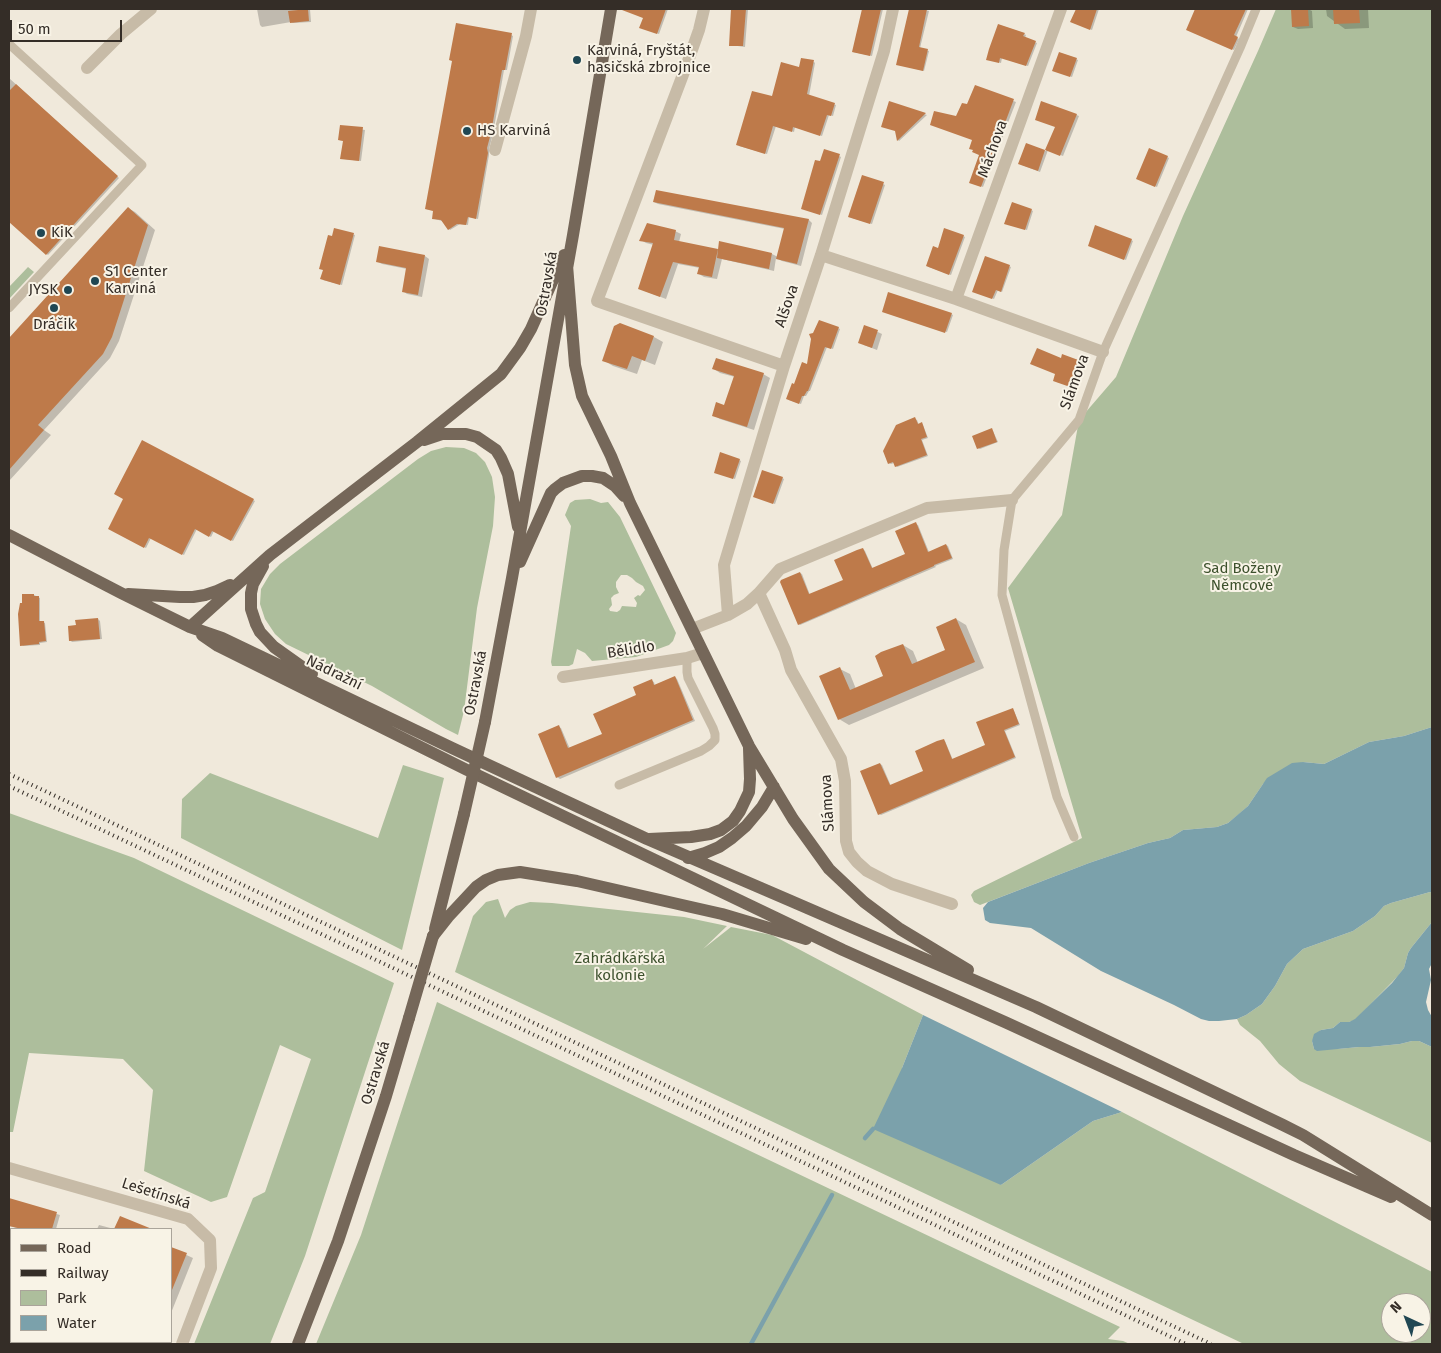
<!DOCTYPE html>
<html>
<head>
<meta charset="utf-8">
<style>
  body { margin:0 }
  #map { position:relative; width:1441px; height:1353px; overflow:hidden; background:#f0e9db; font-family:"Fira Sans",sans-serif }
  canvas { display:block }
  .frame { position:absolute; inset:0; border:10px solid #342d27; pointer-events:none }
  .legend { position:absolute; left:10px; top:1228px; width:162px; height:115px; box-sizing:border-box; background:#f8f3e6; border:1px solid #aaa49a; margin:0; padding:6px 9px; list-style:none; font-size:15px; color:#342d27 }
  .legend li { display:flex; align-items:center; gap:10px; height:25px }
  .legend b { width:25px; border:1px solid #aaa49a }
  .north { position:absolute; left:1381px; top:1293px; width:50px; height:50px; box-sizing:border-box; background:#f8f3e6; border:1px solid #aaa49a; border-radius:50%; rotate:317deg; font-size:14px; font-weight:700; line-height:20px; text-align:center; color:#342d27 }
  .north::after { content:''; display:block; margin:auto; width:18px; height:22px; background:#204753; clip-path:polygon(50% 0,100% 100%,50% 72%,0 100%) }
  .scale { position:absolute; left:10px; top:20px; width:112px; height:22px; box-sizing:border-box; border:2px solid #342d27; border-top:0; padding-left:6px; font-size:15px; line-height:18px; white-space:nowrap; color:#342d27; -webkit-text-stroke:4px #f8f3e6; paint-order:stroke }
</style>
</head>
<body>
<div id="map">
<canvas width="1441" height="1353"></canvas>
<div class="frame"></div>
<ul class="legend">
<li><b style="height:6px;background:#756759"></b>Road</li>
<li><b style="height:6px;background:#342d27"></b>Railway</li>
<li><b style="height:14px;background:#adbe9c"></b>Park</li>
<li><b style="height:14px;background:#7ba1ab"></b>Water</li>
</ul>
<div class="north">N</div>
<div class="scale">50 m</div>
</div>
<script>
const c = document.querySelector('canvas').getContext('2d');
c.lineJoin = 'round';
function fill(path, color) { c.fillStyle = color; c.fill(path, 'evenodd'); }
const toPath = rows => new Path2D(rows.map(r => 'M' + r).join(''));
function trace(path, color, width, dash) { c.strokeStyle = color; c.lineWidth = width; c.lineCap = dash ? 'butt' : 'round'; c.setLineDash(dash || []); c.stroke(path); }
function label(font, color, halo, rows, align = 'center') {
  c.font = font + ' "Fira Sans",sans-serif'; c.lineWidth = 4; c.setLineDash([]); c.textBaseline = 'middle'; c.strokeStyle = halo; c.fillStyle = color; for (const [text, x, y, turn = 0] of rows) {
    c.save(); c.translate(x, y); c.rotate((+turn || 0) * Math.PI / 180); c.textAlign = isNaN(turn) ? turn : align; if (halo) c.strokeText(text, 0, 0); c.fillText(text, 0, 0); c.restore();
  }
}
fill(toPath([
  [1276,9,1432,9,1432,727,1404,736,1369,742,1324,764,1303,762,1263,784,1248,806,1239,814,1228,823,1217,827,1183,830,1170,838,1148,843,1089,863,980,905,974,902,971,895,974,891,1082,838,1008,588,1062,515,1079,420,1116,377,1183,216,1258,51],
  [28,267,34,272,9,299,9,287],
  [446,447,464,448,476,453,485,462,492,477,495,497,493,526,477,608,464,711,458,735,446,729,372,686,286,644,275,634,265,619,260,604,261,589,270,574,280,564,418,459,431,451],
  [590,499,601,503,608,502,620,517,676,633,673,641,669,645,636,657,592,661,585,653,577,649,573,664,569,666,552,666,551,662,571,526,565,515,570,503,575,500],
  [621,575,627,575,632,578,636,582,643,586,645,590,640,596,638,595,634,598,637,603,636,607,622,606,620,610,617,612,610,611,609,609,612,605,611,598,614,595,619,593,616,587,616,582],
  [403,765,444,778,402,950,181,838,182,799,210,773,378,838],
  [9,813,134,858,394,983,305,1256,270,1344,194,1344,253,1198,265,1192,311,1059,280,1045,227,1197,211,1202,144,1171,153,1090,123,1059,29,1053,13,1132,9,1132],
  [1430,892,1432,893,1432,922,1411,948,1408,953,1404,968,1398,976,1355,1020,1349,1022,1340,1022,1333,1028,1321,1030,1312,1041,1314,1049,1337,1049,1359,1047,1370,1047,1400,1044,1412,1041,1419,1041,1432,1047,1432,1143,1300,1081,1279,1064,1260,1041,1240,1025,1237,1019,1246,1015,1262,1004,1275,986,1287,964,1303,949,1353,931,1375,916,1384,906,1391,903],
  [498,899,505,918,510,910,516,906,530,902,552,903,684,917,727,926,703,949,731,927,772,935,923,1015,902,1068,1001,1185,1093,1121,1122,1112,1432,1272,1432,1344,1244,1344,455,972,473,916,486,902],
  [1391,1303,1421,1303,1421,1333,1391,1333],
  [437,1002,1120,1327,1108,1339,1123,1341,1130,1344,316,1344,361,1235]
]), '#adbe9c');
fill(toPath([
  [1432,727,1432,893,1430,892,1391,903,1384,906,1375,916,1353,931,1303,949,1287,964,1275,986,1262,1004,1246,1015,1237,1019,1219,1021,1209,1021,1201,1019,1174,1005,1101,971,1031,928,990,923,985,920,983,908,988,902,1089,863,1148,843,1170,838,1183,830,1217,827,1228,823,1248,806,1267,778,1292,763,1303,762,1324,764,1369,742,1404,736],
  [1432,922,1432,963,1429,969,1431,980,1426,1002,1428,1010,1432,1017,1432,1047,1419,1041,1412,1041,1400,1044,1370,1047,1359,1047,1317,1051,1314,1049,1312,1041,1314,1034,1321,1030,1333,1028,1340,1022,1349,1022,1355,1019,1392,983,1404,968,1408,953,1411,948],
  [923,1015,1122,1112,1093,1121,1001,1185,873,1129,902,1068]
]), '#7ba1ab');
fill(toPath([
  [257,9,310,9,311,22,293,23,291,22,262,27,260,25],
  [642,9,668,9,659,34,642,28,644,18,639,16],
  [732,9,748,9,745,47,730,45],
  [864,9,883,9,872,56,853,52],
  [910,9,922,9,929,11,920,48,929,51,924,71,897,64],
  [1077,9,1099,9,1092,30,1072,22],
  [1197,9,1248,9,1236,37,1239,39,1234,50,1188,29],
  [1292,9,1308,9,1312,11,1313,28,1298,29,1293,27],
  [1326,9,1368,9,1369,28,1345,29,1327,16],
  [1024,34,1026,35,1025,38,1037,43,1028,66,1002,58,1001,63,990,60],
  [511,35,513,36,507,70,504,70,493,134,489,149,489,155,478,219,469,217,468,225,460,224,450,230,442,221,435,219,435,211,426,209],
  [1060,53,1078,60,1072,77,1055,71],
  [814,62,815,63,809,96,836,105,833,116,829,115,822,136,795,127,794,132,776,126,767,154,739,146,773,98,800,69],
  [9,78,119,178,48,255,9,220],
  [975,87,1016,102,983,187,973,183,980,155,974,140,957,118,968,106],
  [1042,102,1079,116,1063,156,1048,150,1040,172,1022,165,1027,145,1046,151,1056,127],
  [890,103,927,115,899,141,898,140],
  [341,126,365,130,361,161,344,159,344,141,339,140],
  [1150,149,1169,158,1157,187,1137,178],
  [839,156,841,157,822,215,804,209,821,163],
  [883,184,885,185,872,224,852,218],
  [657,191,809,220,812,223,801,266,782,261,776,258,774,271,722,259,717,279,704,277,699,274,700,268,678,264,666,299,645,291,639,288,654,245,646,243,641,240,675,231,681,234,679,242,718,250,772,254,778,257,785,229,658,204,654,202],
  [128,208,135,212,155,230,119,341,110,358,44,430,51,435,9,481,9,340],
  [1031,210,1033,211,1027,230,1008,224],
  [335,229,355,235,342,285,323,280],
  [963,236,965,237,951,275,929,267,939,250],
  [1131,240,1133,241,1126,260,1091,246],
  [380,248,425,256,429,259,422,297,407,294,403,291,407,269,382,264,378,262],
  [986,257,1011,267,1002,292,998,290,994,299,975,292],
  [885,312,951,314,953,315,947,332],
  [865,326,882,334,877,350,864,345],
  [838,328,840,329,833,349,827,347,810,391,809,391,806,396,804,396,801,404,789,400,795,385,808,366,814,334],
  [654,337,663,342,655,365,642,360,637,374,613,366,603,360],
  [1063,356,1084,363,1076,388,1057,382,1057,374],
  [714,369,763,374,770,378,754,430,720,419,713,415,725,406,735,377,720,373],
  [915,419,917,420,919,425,922,424,923,425,928,438,922,440,928,456,897,467,894,463,891,464,889,463],
  [991,430,993,431,998,442,980,449,978,448],
  [143,442,255,501,233,541,214,531,211,537,197,529,184,555,151,538,146,548,109,528,125,498],
  [739,460,741,461,735,479,717,473],
  [782,478,784,479,775,504,756,497],
  [916,524,918,525,929,552,946,545,948,546,953,559,935,566,936,567,800,625,799,624,800,573,802,574,810,595,844,581,863,549,865,551,873,569,907,555],
  [34,595,40,598,40,622,45,623,47,642,40,643,40,645,23,646,22,645],
  [98,619,100,621,102,639,72,642,70,640],
  [956,619,966,625,984,668,849,725,839,719,840,669,850,674,856,689,885,676,903,645,913,651,918,663,947,650],
  [675,677,677,679,695,721,560,779,557,777,559,727,561,728,570,749,603,735,652,681,654,682,655,686],
  [1012,710,1014,711,1020,725,1005,731,1016,758,881,815,879,814,880,764,882,765,891,786,925,772,943,740,945,741,953,760,987,746],
  [9,1200,60,1215,56,1229,21,1229,9,1226],
  [99,1225,114,1229,97,1229],
  [171,1248,193,1258,171,1313],
  [124,1342,160,1342,159,1344,123,1344]
]), '#0003');
trace(toPath([
  [865,1138,873,1129],
  [751,1344,832,1195]
]), '#7ba1ab', 4.5);
fill(toPath([
  [308,9,309,21,290,23,288,11],
  [622,9,666,9,657,34,639,28,643,18,622,10],
  [731,9,746,9,743,46,729,46],
  [862,9,881,9,870,56,852,52],
  [909,9,927,9,919,47,928,49,923,71,896,65],
  [1076,9,1097,9,1090,30,1070,22],
  [1195,9,1246,9,1234,35,1238,37,1232,50,1186,30],
  [1291,9,1308,9,1309,26,1292,27],
  [1333,9,1359,9,1360,23,1334,24],
  [456,23,512,33,505,70,502,70,491,133,487,148,488,153,476,219,468,217,466,225,457,224,448,230,441,220,432,219,433,211,425,209,452,61,449,60],
  [998,24,1025,33,1023,36,1036,41,1026,66,1000,58,999,63,986,60,989,49],
  [1059,52,1077,58,1070,77,1052,71],
  [801,58,814,60,807,94,835,103,831,116,827,115,820,136,793,127,792,132,773,126,765,154,736,145,752,91,772,96,781,62,799,67],
  [16,84,118,176,46,255,9,222,9,91],
  [975,85,1014,99,981,187,969,183,979,155,972,152,973,150,969,149,972,140,930,125,934,111,956,116,962,103,967,104],
  [889,101,926,113,897,141,895,131,881,127],
  [1041,101,1077,114,1060,156,1045,150,1038,171,1018,164,1026,143,1045,150,1055,127,1035,120],
  [340,125,363,127,359,161,340,159,343,141,338,140],
  [1149,148,1168,156,1155,187,1136,179],
  [824,149,840,154,820,215,801,209,815,160,820,161],
  [862,175,884,182,870,224,848,217],
  [656,190,809,219,797,264,776,259,784,228,653,202],
  [1012,202,1032,209,1025,230,1004,224],
  [128,207,148,225,112,337,103,354,38,425,44,430,9,470,9,338],
  [647,223,676,230,674,240,718,249,712,277,697,274,699,267,673,262,660,297,638,289,653,243,639,241],
  [1095,225,1132,239,1124,260,1088,246],
  [334,228,354,233,340,285,320,279,323,270,319,269,328,235,332,236],
  [944,228,964,235,949,275,926,266,933,246,938,248],
  [719,241,772,253,769,269,717,258],
  [379,246,425,255,418,295,402,292,406,268,376,262],
  [985,256,1010,265,1001,292,996,290,992,299,972,292],
  [888,292,952,313,945,333,882,312],
  [819,320,839,327,831,349,825,347,808,391,807,391,804,396,802,396,799,404,786,399,792,383,794,384,802,362,807,364,811,339,809,334,813,333],
  [620,323,654,336,645,361,632,356,627,369,602,361,614,326],
  [864,325,878,330,872,348,858,343],
  [1037,348,1061,358,1062,354,1081,361,1073,388,1053,381,1055,374,1030,364],
  [716,358,764,373,747,427,712,416,716,402,724,405,734,376,712,369],
  [915,417,918,424,922,422,927,437,921,439,927,455,895,467,893,462,888,464,883,451,896,425],
  [992,428,997,442,977,449,972,436],
  [142,440,254,499,231,541,212,531,209,537,195,529,182,555,149,538,144,548,108,529,123,499,114,494],
  [720,452,740,459,733,479,714,473],
  [762,470,783,477,773,504,753,497],
  [916,522,928,552,946,544,952,558,934,565,934,566,798,625,780,582,781,580,800,572,809,594,843,580,834,560,857,550,863,548,872,568,905,554,895,531],
  [22,594,34,594,34,596,39,596,39,621,44,621,46,641,39,642,39,644,20,646,18,614,20,603,22,603],
  [98,618,100,639,69,641,68,626,76,625,75,620],
  [956,618,975,662,838,720,819,676,840,667,850,690,883,676,875,656,881,652,903,644,912,664,945,650,936,627],
  [675,676,693,720,556,778,538,734,559,725,568,748,602,734,593,714,636,695,633,687,652,679,654,685],
  [1013,708,1019,724,1004,730,1015,757,878,815,860,771,880,763,890,785,923,771,915,751,937,741,944,739,952,759,985,745,976,722],
  [9,1198,57,1212,52,1229,22,1229,9,1226],
  [120,1216,152,1229,114,1229],
  [171,1247,187,1253,172,1290,171,1290]
]), '#be7a4a');
trace(toPath([
  [9,44,142,165,9,308],
  [619,785,701,751,709,746,715,740,715,734,713,728,688,678,687,672,687,658],
  [1074,837,1057,797,1002,595,1004,550,1012,500,1079,420,1103,352,1240,48,1256,9]
]), '#c7bba7', 9);
trace(toPath([
  [704,9,699,30,687,64,597,301,784,366],
  [87,68,121,34,151,9],
  [495,150,526,36,531,9],
  [821,255,956,299,1103,352],
  [956,299,1061,9],
  [759,593,785,650,791,670,841,759,845,781,846,841,849,852,857,862,867,871,892,884,952,904],
  [728,615,724,565,784,366,821,255,884,51,893,9],
  [692,629,728,615,747,604,759,593,780,569,927,508,1012,500],
  [563,677,687,658,703,653],
  [9,1168,188,1219,210,1240,211,1268,182,1344]
]), '#c7bba7', 12);
trace(toPath([
  [567,265,575,365,582,396,611,456,630,503,749,746,793,819,829,869,864,902,900,929,968,970],
  [424,440,442,434,466,434,477,437,496,450,501,458,508,474,518,527],
  [9,535,121,593,190,627,222,638,452,748,647,839,791,901,1036,1007,1283,1125,1303,1135,1432,1215],
  [520,562,551,493,555,489,563,483,582,476,592,476,603,478,615,486,624,496],
  [263,566,253,584,251,593,251,609,256,624,260,632,274,647,312,674],
  [128,594,180,597,193,597,205,595,217,591,230,585],
  [190,627,270,555,417,442,501,374,520,348,531,329,564,255],
  [202,635,218,646,465,769,843,950,1007,1023,1294,1155,1391,1197],
  [485,722,512,578,573,235,611,9],
  [649,839,691,837,710,834,721,830,733,821,740,811,749,792,750,779,749,748],
  [688,858,705,853,719,847,732,838,746,826,762,807,774,787],
  [435,929,464,814],
  [433,936,448,917,476,887,486,880,498,875,520,872,577,881,691,907,722,914,806,939],
  [298,1344,338,1241,386,1096,409,1018]
]), '#756759', 12);
trace(toPath([
  [9,774,1211,1344],
  [9,786,1186,1344]
]), '#342d27', 4, [1, 4]);
trace(toPath([
  [464,814,485,722],
  [409,1018,433,936]
]), '#756759', 12);
for (const [x, y, r, color] of [
  [577,60,5,"#204753"],
  [467,131,5,"#204753"],
  [41,233,5,"#204753"],
  [95,281,5,"#204753"],
  [68,290,5,"#204753"],
  [54,308,5,"#204753"]
]) { const dot = new Path2D(); dot.arc(x, y, r, 0, 2 * Math.PI); c.fillStyle = color; c.fill(dot); trace(dot, '#f8f3e6', 2); }
label('15px', '#342d27', '#f8f3e6', [
  ["Karviná, Fryštát,",587,51],
  ["hasičská zbrojnice",587,68],
  ["HS Karviná",477,131],
  ["KiK",51,233],
  ["S1 Center",105,272],
  ["Karviná",105,289],
  ["JYSK",58,290,"right"],
  ["Dráčik",54,325,"center"]
], 'left');
label('15px', '#342d27', '#f8f3e6', [
  ["Máchova",993,149,-70],
  ["Ostravská",547,284,-80],
  ["Alšova",787,306,-71],
  ["Slámova",1075,382,-70],
  ["Bělidlo",631,650,-9],
  ["Nádražní",334,673,26],
  ["Ostravská",476,683,-79],
  ["Slámova",828,803,-93],
  ["Ostravská",376,1073,-73],
  ["Lešetínská",156,1194,18]
]);
label('15px', '#3d512d', '#f8f3e6', [
  ["Sad Boženy",1242,569],
  ["Němcové",1242,586],
  ["Zahrádkářská",620,959],
  ["kolonie",620,976]
]);
</script>
</body>
</html>
